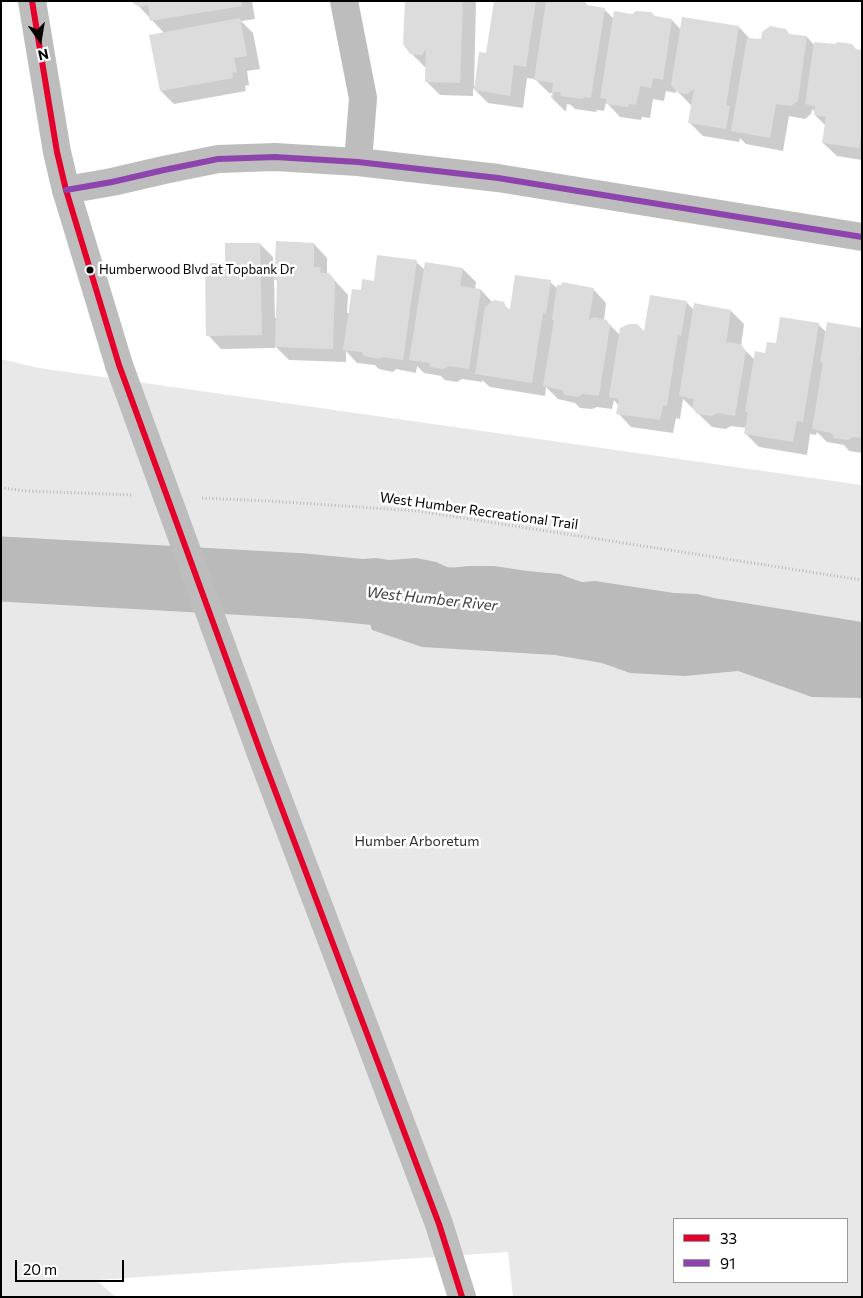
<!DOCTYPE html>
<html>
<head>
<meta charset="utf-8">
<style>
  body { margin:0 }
  #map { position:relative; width:863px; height:1298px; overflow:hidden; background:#fff; font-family:Commissioner,sans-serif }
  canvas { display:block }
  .frame { position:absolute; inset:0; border:2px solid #000; pointer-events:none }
  .legend { position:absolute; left:673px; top:1218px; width:175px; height:65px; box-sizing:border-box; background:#fff; border:1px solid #999; margin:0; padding:6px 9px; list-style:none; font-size:15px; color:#000 }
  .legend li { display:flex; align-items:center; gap:10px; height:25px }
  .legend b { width:25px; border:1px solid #999 }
  .north { position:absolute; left:15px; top:15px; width:50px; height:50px; -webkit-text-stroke:4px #fff; paint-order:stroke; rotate:167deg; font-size:14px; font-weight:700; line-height:20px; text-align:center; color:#000 }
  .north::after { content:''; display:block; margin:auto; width:18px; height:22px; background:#000; clip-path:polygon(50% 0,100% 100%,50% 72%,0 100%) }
  .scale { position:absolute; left:15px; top:1260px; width:109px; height:22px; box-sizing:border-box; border:2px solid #000; border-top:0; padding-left:6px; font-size:15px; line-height:18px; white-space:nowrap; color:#000; -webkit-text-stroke:4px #fff; paint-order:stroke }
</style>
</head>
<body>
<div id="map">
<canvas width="863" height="1298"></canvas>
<div class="frame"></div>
<ul class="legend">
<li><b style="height:6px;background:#e4002b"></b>33</li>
<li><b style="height:6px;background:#8e44ad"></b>91</li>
</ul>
<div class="north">N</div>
<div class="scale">20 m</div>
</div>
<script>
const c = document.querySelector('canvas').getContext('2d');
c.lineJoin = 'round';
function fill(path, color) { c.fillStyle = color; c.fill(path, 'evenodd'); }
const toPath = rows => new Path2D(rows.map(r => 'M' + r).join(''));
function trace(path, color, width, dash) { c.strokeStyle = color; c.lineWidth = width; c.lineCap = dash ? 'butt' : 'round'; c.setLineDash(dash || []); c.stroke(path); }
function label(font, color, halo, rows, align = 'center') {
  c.font = font + ' Commissioner,sans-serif'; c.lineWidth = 5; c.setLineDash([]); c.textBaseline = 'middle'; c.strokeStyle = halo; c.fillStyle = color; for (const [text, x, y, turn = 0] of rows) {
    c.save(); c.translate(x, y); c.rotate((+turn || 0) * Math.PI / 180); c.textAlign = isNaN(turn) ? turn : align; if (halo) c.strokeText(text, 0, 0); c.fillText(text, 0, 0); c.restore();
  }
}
fill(toPath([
  [1,359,39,368,862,485,862,1297,513,1297,508,1252,96,1280,116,1297,1,1297],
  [674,1219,847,1219,847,1282,674,1282]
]), '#e8e8e8');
fill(toPath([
  [376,558,390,560,416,558,436,562,449,568,469,566,494,566,527,571,560,574,570,578,582,582,595,581,674,593,697,594,714,598,862,622,862,698,812,697,738,671,685,676,630,673,602,663,555,655,422,647,372,630,351,564,363,559]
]), '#bababa');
fill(toPath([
  [134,1,252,1,255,19,241,21,253,33,260,69,247,71,249,85,245,86,246,91,174,104,161,91,164,33],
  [406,1,476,1,474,86,475,86,487,54,496,1,553,1,604,9,614,19,654,17,672,20,681,30,739,27,751,40,762,41,786,30,790,35,807,37,815,46,862,51,862,160,837,156,823,143,826,126,815,115,816,113,812,109,811,114,805,119,789,116,783,151,746,144,740,138,739,142,703,136,689,122,692,106,676,90,676,93,666,91,664,101,653,99,650,118,642,117,641,120,620,117,606,102,604,111,597,110,596,112,575,109,571,105,567,104,566,111,565,111,552,98,553,93,549,93,535,79,527,78,523,108,488,103,473,88,473,96,440,95,426,81,427,67,425,67,411,53],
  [260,244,273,257,274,277,276,277,314,244,327,258,327,274,329,274,348,295,347,313,349,313,362,291,375,282,416,262,425,270,463,269,476,282,475,289,481,290,493,303,503,304,511,311,550,282,558,289,593,289,606,303,604,320,606,321,620,335,645,333,686,302,694,310,731,311,744,324,741,346,755,360,766,354,777,345,818,324,826,332,862,330,862,453,849,451,844,445,827,442,817,432,816,435,810,434,807,455,759,447,746,434,747,428,731,426,726,429,712,427,683,399,680,419,676,418,673,433,631,427,618,413,619,406,614,400,612,409,597,407,592,409,580,408,575,403,558,399,546,387,545,396,490,387,482,380,482,382,462,379,457,382,445,380,441,376,424,373,417,366,416,373,396,369,393,372,379,369,375,365,357,363,346,351,346,362,289,360,275,346,275,348,221,349,208,335,226,264],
  [274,278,278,282,277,318,275,318]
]), '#0003');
trace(toPath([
  [1,569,305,586,450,600]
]), '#bababa', 65);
fill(toPath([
  [132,1,241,1,242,6,150,21,148,5,139,7,133,3],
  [405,1,463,1,460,83,425,82,426,49,422,55,410,54,403,44],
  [494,1,536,1,526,67,514,65,510,96,474,90,479,52,486,53],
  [546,1,567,2,568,1,585,1,587,5,605,8,591,98,584,97,583,99,560,96,561,92,554,92,553,98,551,98,553,83,534,80],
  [614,11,632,14,636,11,651,12,655,16,672,19,663,80,653,78,651,88,640,86,636,105,629,104,628,107,606,104,606,99,600,98],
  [682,17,739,26,726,106,730,106,726,129,688,123,694,89,687,94,677,92,671,85],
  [240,18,247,56,234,58,237,72,232,73,233,78,160,91,149,35],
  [770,26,786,29,789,34,807,36,798,101,791,106,776,104,770,138,731,131,747,38,761,39,762,32],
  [814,42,834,44,838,42,852,44,856,49,862,50,862,131,859,148,822,143,826,117,814,115,815,106,805,104],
  [276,241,314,243,314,267,321,267,320,273,329,273,335,280,333,349,275,347,277,280,274,280],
  [225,243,260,243,262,335,206,336,205,263,225,263],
  [377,255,417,260,403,360,382,357,379,359,364,356,362,352,343,350,352,289,361,290,362,279,374,281],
  [425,262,463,268,460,286,481,289,469,369,448,366,443,369,430,367,429,363,409,360],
  [515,275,551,280,546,314,543,313,532,383,475,374,485,307,494,300,504,302,507,309,510,309],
  [562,282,594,288,589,320,594,317,607,320,610,326,599,396,583,394,578,397,565,395,562,390,543,386,554,320,552,320,557,285,561,285],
  [650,295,687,301,681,336,678,335,667,406,663,405,660,420,616,414,619,399,609,397,620,328,629,324,637,324,644,331],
  [694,303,731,310,726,344,729,342,741,344,746,351,735,416,717,413,712,416,697,414,692,407,694,399,679,396],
  [780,317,819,323,803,422,797,421,793,442,744,434,748,412,745,412,755,351,765,353,767,342,776,343],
  [827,322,862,328,862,349,860,360,862,360,862,438,853,437,848,440,834,438,831,433,812,429,823,363,820,362]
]), '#dcdcdc');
trace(toPath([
  [1,488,27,491,133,495],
  [202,498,269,501,418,511,862,580]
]), '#b8b8b8', 3, [1, 2.5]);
trace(toPath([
  [344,1,363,98,358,162],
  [66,190,112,182,164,170,218,159,275,157,358,162,498,178,862,237]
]), '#bdbdbd', 28);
trace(toPath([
  [32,1,57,152,66,190,119,365],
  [260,751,439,1224,462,1297]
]), '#bdbdbd', 28);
trace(toPath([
  [119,365,260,751]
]), '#bdbdbd', 28);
trace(toPath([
  [32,1,57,152,66,190,119,365,260,751,439,1224,462,1297]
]), '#e4002b', 6);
trace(toPath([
  [66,190,112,182,164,170,218,159,275,157,358,162,498,178,862,237]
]), '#8e44ad', 6);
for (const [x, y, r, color] of [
  [90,270,4.5,"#000"]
]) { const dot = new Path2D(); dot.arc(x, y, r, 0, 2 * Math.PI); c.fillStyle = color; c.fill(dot); trace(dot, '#fff', 2); }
label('13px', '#000', '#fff', [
  ["Humberwood Blvd at Topbank Dr",99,270]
], 'left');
label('14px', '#000', '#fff', [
  ["West Humber Recreational Trail",479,511,8]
]);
label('14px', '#2d2d2d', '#fff', [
  ["Humber Arboretum",417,841]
]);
label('italic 15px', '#3e3e3e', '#fff', [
  ["West Humber River",432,599,6]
]);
</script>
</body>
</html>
